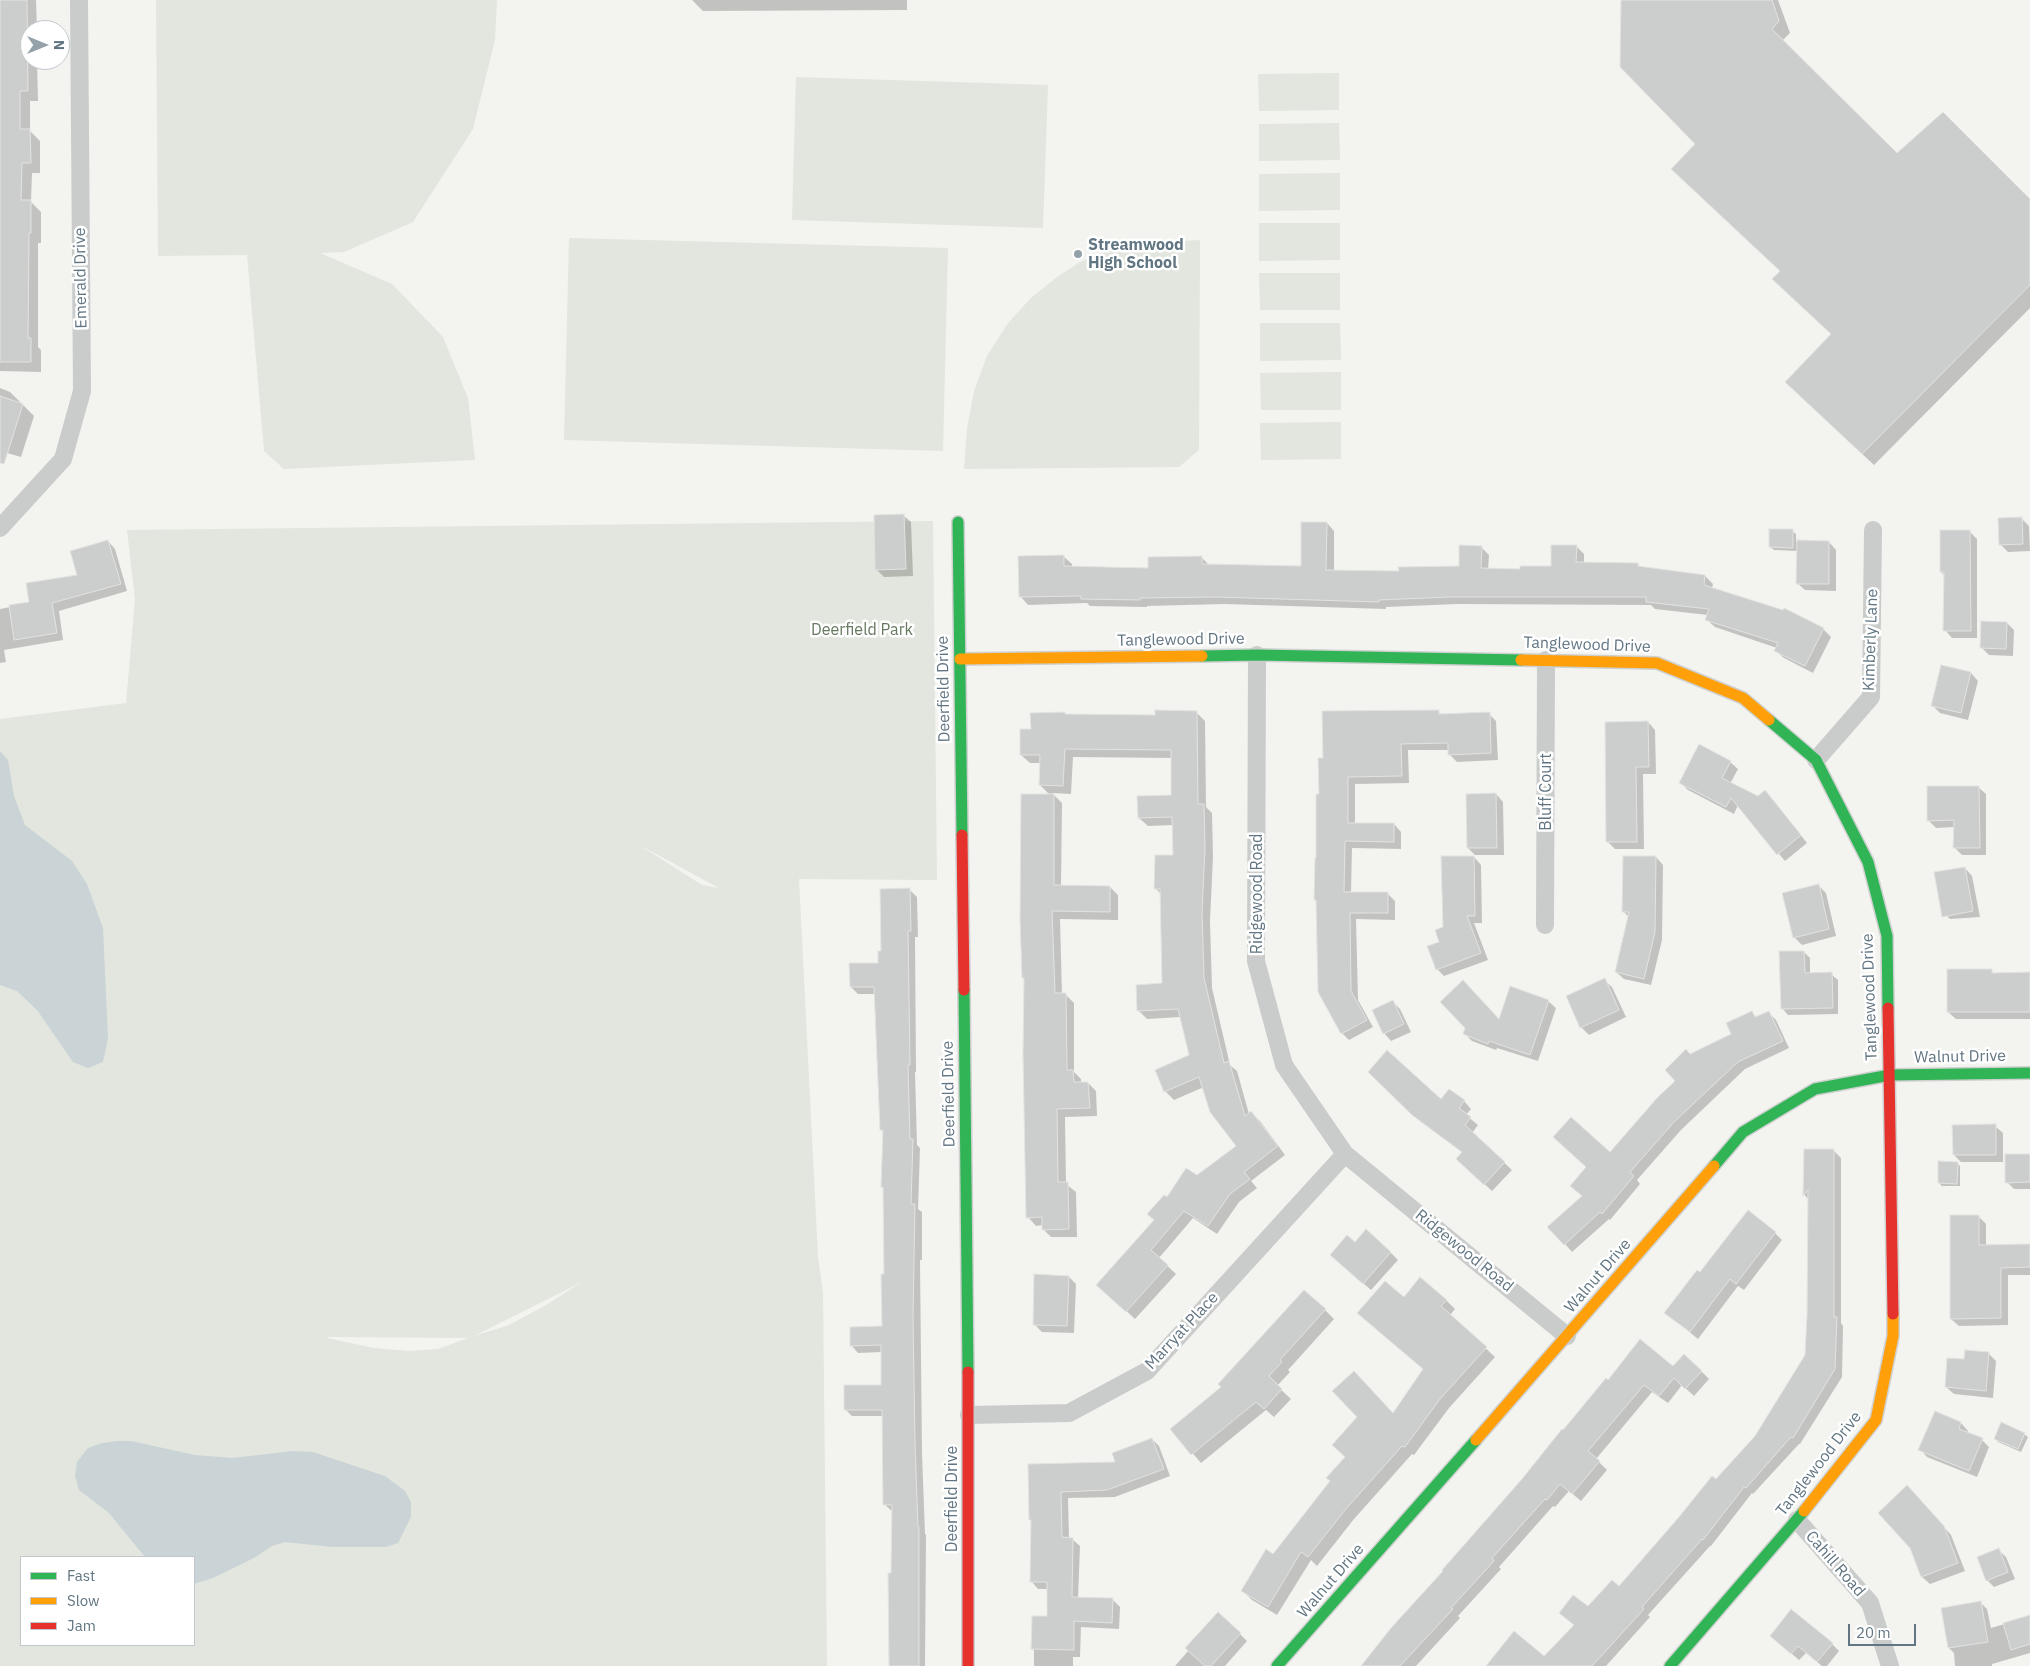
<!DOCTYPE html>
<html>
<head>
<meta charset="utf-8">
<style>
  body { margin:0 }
  #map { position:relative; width:2030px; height:1666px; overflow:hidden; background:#f3f3f0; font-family:"IBM Plex Sans",sans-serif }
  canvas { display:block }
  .legend { position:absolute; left:20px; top:1556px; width:175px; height:90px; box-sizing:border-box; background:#fff; border:1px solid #c0c8cd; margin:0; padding:6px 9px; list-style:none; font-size:15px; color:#617582 }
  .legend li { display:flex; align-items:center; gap:10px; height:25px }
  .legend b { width:25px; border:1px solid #c0c8cd }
  .north { position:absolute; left:20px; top:20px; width:50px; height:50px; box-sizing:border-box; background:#fff; border:1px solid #c0c8cd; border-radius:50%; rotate:90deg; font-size:14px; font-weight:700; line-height:20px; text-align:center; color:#617582 }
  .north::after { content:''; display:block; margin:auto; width:18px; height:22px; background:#94a1a8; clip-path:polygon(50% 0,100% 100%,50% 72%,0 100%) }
  .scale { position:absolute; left:1848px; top:1624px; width:68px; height:22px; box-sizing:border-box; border:2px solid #617582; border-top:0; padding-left:6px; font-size:15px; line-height:18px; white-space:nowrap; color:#617582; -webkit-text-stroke:4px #fff; paint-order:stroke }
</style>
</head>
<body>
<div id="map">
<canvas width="2030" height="1666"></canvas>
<ul class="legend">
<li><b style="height:6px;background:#30b455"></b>Fast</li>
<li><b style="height:6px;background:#ff9f0a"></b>Slow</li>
<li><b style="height:6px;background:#e5322d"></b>Jam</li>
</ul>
<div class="north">N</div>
<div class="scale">20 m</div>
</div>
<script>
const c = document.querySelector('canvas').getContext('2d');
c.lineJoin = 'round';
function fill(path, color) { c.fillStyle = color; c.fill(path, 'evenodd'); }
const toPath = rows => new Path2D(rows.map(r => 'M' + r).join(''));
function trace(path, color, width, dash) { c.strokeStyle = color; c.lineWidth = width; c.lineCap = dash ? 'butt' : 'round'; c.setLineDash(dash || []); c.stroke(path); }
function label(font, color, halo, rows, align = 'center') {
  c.font = font + ' "IBM Plex Sans",sans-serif'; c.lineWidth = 5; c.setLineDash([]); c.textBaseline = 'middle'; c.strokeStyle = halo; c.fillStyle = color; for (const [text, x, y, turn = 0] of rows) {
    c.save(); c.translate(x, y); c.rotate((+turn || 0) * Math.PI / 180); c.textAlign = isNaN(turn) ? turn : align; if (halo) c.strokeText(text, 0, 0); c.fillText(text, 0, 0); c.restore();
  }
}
fill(toPath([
  [156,0,497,0,495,40,473,129,413,222,344,252,320,253,392,284,443,337,468,398,475,460,284,469,264,451,247,255,158,256],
  [1339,73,1339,110,1259,111,1258,74],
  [796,77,1048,85,1043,228,792,220],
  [1339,123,1340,160,1259,161,1259,124],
  [1340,173,1340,210,1259,211,1259,174],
  [1259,223,1340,223,1340,260,1259,261],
  [569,238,948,248,943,451,564,440],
  [1200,240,1199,450,1179,467,964,469,967,429,974,391,987,356,1008,323,1031,298,1057,277,1080,262,1105,251,1135,244],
  [1259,273,1340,273,1340,310,1260,310],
  [1260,323,1340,323,1341,360,1260,361],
  [1341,372,1341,410,1261,410,1260,373],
  [1341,422,1341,459,1261,460,1260,423],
  [933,521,937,880,799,879,818,1257,823,1293,827,1666,0,1666,0,719,126,703,135,600,127,530],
  [644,848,645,848,719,888,702,885],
  [582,1282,546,1305,509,1325,474,1336],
  [327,1338,328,1337,468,1338,438,1349,408,1351,374,1348],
  [21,1557,194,1557,194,1645,21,1645]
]), '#e2e6de');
fill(toPath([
  [0,751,8,760,14,796,25,825,72,861,87,884,103,928,108,1038,103,1062,88,1068,73,1062,37,1010,17,991,0,985],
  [118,1441,131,1441,195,1455,232,1458,293,1451,313,1452,385,1476,405,1491,411,1502,411,1517,398,1543,386,1547,332,1547,285,1542,272,1546,254,1558,213,1578,194,1584,194,1557,145,1557,109,1513,79,1490,75,1476,77,1462,88,1448,102,1443]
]), '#cad4d6');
fill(toPath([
  [0,0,36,0,37,30,30,30,30,60,37,60,38,101,30,101,30,131,40,141,40,173,32,173,31,202,41,212,41,243,38,243,38,347,41,350,41,372,0,371],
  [692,0,907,0,907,10,703,11],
  [1622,0,1778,0,1790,33,1782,41,1897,155,2030,201,2030,308,1874,465,1798,394,1833,334,1781,272,1697,144],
  [0,388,10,392,34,416,21,457,0,451],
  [903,515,911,522,913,576,884,577,876,569],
  [2022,519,2029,526,2030,551,2008,552,2000,544],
  [1327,523,1334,531,1334,571,1400,572,1460,567,1481,547,1489,555,1488,570,1521,570,1552,567,1576,546,1584,554,1584,563,1637,564,1641,568,1705,576,1713,584,1712,588,1783,612,1784,610,1823,629,1831,637,1813,673,1784,658,1776,651,1777,648,1715,627,1707,620,1708,615,1655,609,1651,605,1457,604,1386,607,1386,609,1224,604,1147,606,1147,607,1090,606,1087,603,1028,605,1021,597,1064,557,1072,564,1072,567,1150,569,1201,557,1209,565,1302,568],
  [1792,531,1796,534,1796,542,1829,542,1836,550,1836,591,1805,590,1797,583,1798,551,1774,550,1770,547],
  [1970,532,1977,539,1977,638,1952,638,1945,630,1946,577,1941,572],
  [108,541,115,549,127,591,59,611,63,640,4,650,6,662,0,663,0,609,31,603,79,576],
  [2007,623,2014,630,2013,656,1989,655,1982,648],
  [1971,673,1978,681,1968,720,1940,713,1933,706],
  [1196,712,1205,721,1206,807,1212,813,1213,857,1210,921,1212,988,1230,1065,1237,1071,1249,1114,1251,1113,1260,1121,1285,1155,1251,1181,1257,1188,1239,1202,1217,1234,1193,1218,1159,1258,1176,1274,1135,1319,1107,1293,1155,1221,1167,1199,1237,1146,1204,1087,1174,1100,1166,1092,1156,1070,1190,1056,1181,1017,1147,1019,1138,1010,1163,984,1162,895,1156,889,1174,857,1173,825,1148,826,1139,818,1173,796,1173,758,1073,757,1071,794,1052,793,1062,803,1061,886,1110,887,1118,895,1118,920,1060,919,1062,995,1066,995,1074,1003,1074,1072,1081,1079,1081,1083,1088,1083,1096,1091,1097,1116,1065,1117,1066,1184,1076,1192,1077,1237,1051,1237,1043,1229,1043,1225,1036,1226,1028,1217,1025,979,1023,977,1050,795,1040,785,1041,763,1030,763,1021,755,1032,730,1066,715,1156,716],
  [1438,712,1442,715,1489,714,1496,721,1498,760,1457,762,1449,754,1449,750,1408,750,1409,783,1355,784,1355,824,1394,824,1401,832,1401,849,1352,848,1351,893,1388,894,1395,901,1395,920,1356,919,1358,1000,1373,1027,1349,1040,1342,1033,1318,859,1320,795,1324,759],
  [1648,722,1655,730,1656,774,1643,774,1644,849,1615,849,1608,842],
  [1730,762,1738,769,1730,784,1758,797,1772,799,1807,843,1785,861,1738,805,1734,814,1688,790,1681,783],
  [1978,787,1986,794,1986,855,1962,855,1954,847,1955,827,1936,828,1928,820],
  [1496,794,1503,802,1504,855,1475,855,1468,848],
  [1474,857,1481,865,1482,923,1474,923,1488,960,1444,976,1437,969,1444,928],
  [1656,857,1663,865,1662,940,1651,985,1624,979,1616,972,1629,917,1623,911],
  [1965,868,1972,876,1980,917,1950,919,1942,911],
  [1818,885,1826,893,1836,936,1802,945,1794,937],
  [910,890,917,897,918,937,915,937,916,1072,915,1072,917,1145,920,1148,918,1209,922,1212,922,1260,920,1260,922,1453,925,1534,926,1535,925,1666,891,1666,893,1512,884,1504,884,1416,852,1416,845,1409,883,1387,882,1352,858,1353,851,1345,883,1327,885,1275,885,1189,882,1187,884,1132,881,1130,876,994,858,994,851,987,879,964,883,952],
  [1804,952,1810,958,1810,974,1831,974,1838,980,1838,1014,1788,1015,1782,1008],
  [1991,971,1995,974,2030,974,2030,1019,1956,1019,1948,1012],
  [1604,980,1612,987,1626,1017,1589,1035,1581,1027],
  [1548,1001,1556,1008,1538,1061,1497,1048,1496,1050,1472,1041,1465,1034],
  [1393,1002,1400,1009,1411,1032,1391,1041,1384,1033],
  [1751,1012,1757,1018,1768,1012,1776,1020,1789,1048,1745,1069,1681,1130,1637,1180,1640,1184,1610,1220,1609,1219,1572,1252,1565,1244,1583,1197,1610,1154,1677,1081,1690,1055,1733,1035],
  [1369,1072,1442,1101,1464,1101,1471,1109,1466,1115,1478,1125,1472,1133,1512,1170,1492,1191,1465,1166,1463,1153,1421,1122],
  [1995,1126,2003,1133,2003,1162,1961,1162,1954,1155],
  [1805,1150,1834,1151,1841,1158,1841,1323,1843,1326,1842,1377,1800,1444,1799,1444,1753,1494,1752,1493,1711,1546,1710,1546,1648,1615,1650,1617,1606,1666,1548,1666,1575,1626,1561,1613,1588,1608,1619,1588,1756,1436,1806,1355,1808,1316,1810,1200,1805,1196],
  [2030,1155,2030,1189,2014,1189,2007,1182],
  [1957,1163,1960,1166,1960,1186,1942,1186,1939,1183],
  [1978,1216,1986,1224,1986,1246,2030,1245,2030,1275,2008,1275,2008,1325,1959,1326,1951,1319],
  [1775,1233,1782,1240,1744,1290,1738,1286,1698,1339,1666,1313,1701,1274],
  [1390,1252,1398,1260,1371,1290,1339,1262],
  [1069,1277,1076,1284,1074,1333,1042,1332,1034,1324],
  [1404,1299,1446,1300,1455,1309,1450,1315,1495,1357,1449,1408,1414,1455,1412,1454,1354,1519,1317,1566,1311,1560,1277,1615,1252,1600,1243,1591,1393,1414,1424,1370],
  [1325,1310,1334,1319,1288,1370,1290,1372,1277,1386,1291,1399,1274,1417,1266,1410,1201,1463,1172,1429,1223,1387],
  [1988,1353,1996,1361,1993,1398,1954,1394,1946,1387,1966,1361],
  [1674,1367,1701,1371,1709,1379,1694,1396,1682,1385,1668,1403,1652,1392,1596,1459,1607,1470,1581,1501,1569,1491,1555,1507,1553,1506,1499,1567,1501,1569,1458,1616,1460,1618,1416,1666,1361,1666,1608,1381],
  [1935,1413,1961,1423,1968,1431,1967,1434,1982,1440,1989,1447,1977,1477,1927,1457,1920,1449],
  [2024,1434,2028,1437,2021,1452,1998,1442,1995,1438],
  [1152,1439,1159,1446,1170,1476,1115,1497,1068,1498,1069,1539,1072,1539,1080,1546,1078,1598,1113,1600,1120,1607,1119,1629,1081,1627,1080,1657,1073,1657,1073,1666,1034,1666,1034,1651,1033,1649,1049,1618,1049,1589,1038,1589,1031,1581,1033,1521,1030,1466,1117,1463],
  [1915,1494,1951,1535,1965,1571,1930,1584,1922,1577,1911,1547],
  [1999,1550,2006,1557,2015,1579,1994,1587,1987,1580],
  [1980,1602,1987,1609,1991,1628,2028,1617,2030,1618,2030,1653,1992,1664,1992,1666,1955,1666,1954,1653,1949,1648,1942,1609],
  [1240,1634,1247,1641,1225,1666,1175,1666,1189,1650],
  [1779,1643,1832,1644,1839,1651,1827,1666,1822,1666,1806,1653,1799,1660]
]), '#0003');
const building = toPath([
  [0,0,27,0,28,91,20,91,20,129,30,129,31,163,22,163,21,200,31,200,31,233,29,233,28,338,31,338,31,362,0,362,0,0],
  [1621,0,1772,0,1779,21,1772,29,1897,153,1943,112,2030,199,2030,285,1862,454,1785,382,1831,334,1772,279,1780,271,1671,169,1695,144,1620,67,1621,0],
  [0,396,23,404,4,464,0,463,0,396],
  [904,514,906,569,875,570,874,515,904,514],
  [2022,517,2023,544,1999,545,1998,518,2022,517],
  [1301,522,1327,522,1326,570,1399,571,1398,567,1459,566,1459,545,1482,546,1481,568,1520,569,1520,566,1551,566,1551,545,1577,545,1576,562,1638,563,1638,566,1705,575,1704,585,1783,610,1784,608,1824,628,1805,666,1774,651,1778,643,1705,620,1709,609,1646,602,1646,597,1448,597,1379,600,1379,602,1216,597,1140,598,1140,600,1081,599,1081,596,1019,597,1018,556,1064,555,1064,566,1148,568,1148,557,1202,556,1202,564,1301,566,1301,522],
  [1769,529,1793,529,1793,548,1769,547,1769,529],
  [1940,530,1970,530,1971,631,1943,631,1944,572,1940,572,1940,530],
  [108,540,121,584,52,603,57,633,14,640,9,605,29,602,26,583,77,575,70,551,108,540],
  [1797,540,1829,541,1829,584,1796,584,1797,540],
  [1981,621,2007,622,2006,649,1980,648,1981,621],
  [1941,665,1971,672,1961,713,1931,706,1941,665],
  [1155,710,1197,711,1198,804,1204,804,1205,848,1202,912,1204,978,1224,1063,1229,1061,1245,1116,1251,1111,1278,1146,1244,1172,1250,1179,1230,1194,1208,1226,1184,1211,1151,1250,1168,1265,1126,1312,1096,1285,1154,1220,1147,1214,1164,1195,1167,1197,1186,1168,1197,1175,1236,1146,1210,1112,1199,1077,1164,1092,1155,1070,1189,1055,1178,1009,1137,1011,1136,985,1162,983,1160,889,1154,889,1155,855,1173,855,1172,817,1138,818,1137,796,1171,795,1171,750,1065,749,1063,786,1039,785,1040,755,1020,755,1020,729,1031,729,1030,713,1065,712,1065,714,1155,715,1155,710],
  [1439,710,1439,714,1490,712,1491,753,1448,755,1448,743,1401,744,1402,776,1348,777,1348,823,1394,823,1394,842,1345,841,1344,892,1388,892,1388,913,1350,913,1351,991,1367,1020,1341,1034,1318,992,1316,900,1314,900,1315,858,1316,858,1316,794,1319,794,1318,758,1323,758,1322,711,1439,710],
  [1648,721,1649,767,1636,767,1637,842,1606,842,1605,722,1648,721],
  [1699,744,1731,761,1722,778,1758,796,1765,790,1801,835,1777,855,1731,798,1726,807,1679,783,1699,744],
  [1927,786,1979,786,1980,848,1953,848,1954,820,1927,821,1927,786],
  [1496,793,1497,848,1467,848,1466,794,1496,793],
  [1021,794,1054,794,1054,885,1110,886,1110,912,1052,911,1055,993,1066,993,1067,1070,1073,1070,1074,1082,1088,1082,1090,1108,1057,1109,1058,1182,1068,1182,1069,1229,1042,1230,1042,1217,1026,1218,1023,1054,1024,978,1022,978,1020,919,1021,794],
  [1441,856,1474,856,1475,916,1467,916,1481,953,1436,970,1427,946,1439,942,1435,930,1443,927,1441,856],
  [1623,856,1656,856,1655,932,1644,979,1615,972,1629,912,1622,912,1623,856],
  [1965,867,1973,911,1942,917,1934,872,1965,867],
  [1819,884,1829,929,1793,938,1782,893,1819,884],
  [910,888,911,931,908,931,910,1065,908,1065,910,1139,913,1139,911,1204,915,1204,913,1317,915,1445,918,1527,919,1527,919,1666,889,1666,888,1573,891,1573,892,1505,883,1505,882,1410,844,1410,844,1385,881,1385,881,1345,850,1346,850,1327,882,1326,881,1274,884,1274,883,1187,881,1187,883,1130,880,1130,874,987,850,987,849,963,878,963,878,951,881,951,880,889,910,888],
  [1779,951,1804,951,1805,973,1832,972,1833,1008,1781,1009,1779,951],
  [1947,969,1992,969,1992,973,2030,972,2030,1012,1947,1012,1947,969],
  [1605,978,1619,1010,1580,1028,1566,996,1605,978],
  [1463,980,1499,1019,1510,986,1549,1000,1530,1055,1489,1041,1488,1044,1463,1034,1465,1028,1440,1002,1463,980],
  [1393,1000,1404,1024,1383,1034,1372,1010,1393,1000],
  [1752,1011,1755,1017,1769,1011,1783,1041,1738,1062,1674,1122,1630,1172,1634,1176,1602,1214,1600,1212,1564,1245,1547,1227,1582,1196,1570,1186,1586,1167,1553,1137,1571,1117,1610,1152,1657,1098,1675,1081,1665,1070,1686,1049,1690,1054,1731,1034,1726,1023,1752,1011],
  [1387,1050,1441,1099,1449,1089,1465,1100,1459,1108,1471,1117,1465,1125,1505,1162,1484,1185,1456,1159,1462,1152,1412,1115,1368,1072,1387,1050],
  [1996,1124,1996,1155,1953,1155,1952,1125,1996,1124],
  [1804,1149,1834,1149,1834,1317,1837,1317,1835,1369,1793,1438,1791,1437,1746,1488,1744,1487,1703,1540,1702,1539,1642,1607,1644,1609,1592,1666,1486,1666,1514,1631,1544,1656,1574,1625,1559,1613,1573,1595,1588,1606,1612,1580,1619,1586,1679,1517,1712,1476,1716,1479,1755,1436,1805,1355,1807,1316,1808,1190,1803,1196,1804,1149],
  [2005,1154,2030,1154,2030,1182,2005,1183,2005,1154],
  [1938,1161,1958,1162,1957,1184,1938,1183,1938,1161],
  [1748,1210,1776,1232,1736,1284,1730,1279,1690,1332,1664,1313,1697,1270,1700,1272,1748,1210],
  [1950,1215,1979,1215,1979,1245,2030,1244,2030,1267,2001,1268,2001,1318,1950,1319,1950,1215],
  [1366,1229,1391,1252,1363,1284,1330,1255,1347,1235,1355,1242,1366,1229],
  [1034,1274,1069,1276,1067,1326,1033,1325,1034,1274],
  [1420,1277,1447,1300,1441,1306,1487,1347,1440,1399,1405,1447,1402,1446,1345,1510,1308,1557,1301,1552,1268,1607,1241,1591,1266,1549,1273,1554,1330,1481,1326,1478,1345,1457,1332,1445,1357,1417,1332,1391,1354,1371,1393,1413,1423,1369,1357,1313,1385,1281,1404,1297,1420,1277],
  [1304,1290,1326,1309,1280,1360,1282,1362,1269,1376,1282,1389,1264,1409,1256,1402,1191,1455,1170,1429,1221,1387,1218,1384,1304,1290],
  [1640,1339,1673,1366,1684,1354,1702,1371,1685,1389,1674,1378,1659,1396,1644,1385,1588,1451,1600,1461,1572,1494,1560,1484,1547,1500,1545,1499,1492,1558,1494,1561,1451,1608,1453,1609,1400,1666,1361,1666,1391,1628,1443,1571,1442,1570,1522,1479,1562,1429,1563,1430,1606,1378,1608,1380,1640,1339],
  [1965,1350,1989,1352,1986,1391,1945,1387,1947,1358,1964,1359,1965,1350],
  [1935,1411,1961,1422,1959,1429,1983,1438,1969,1471,1918,1450,1935,1411],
  [2001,1422,2025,1433,2018,1449,1994,1439,2001,1422],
  [1152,1438,1164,1469,1107,1490,1061,1492,1062,1537,1073,1538,1072,1597,1113,1598,1112,1623,1074,1621,1074,1650,1031,1649,1032,1616,1047,1616,1047,1582,1030,1582,1031,1520,1029,1520,1028,1464,1115,1462,1112,1453,1152,1438],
  [1907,1485,1944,1526,1958,1563,1921,1577,1910,1548,1878,1513,1907,1485],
  [1999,1548,2008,1572,1986,1581,1977,1557,1999,1548],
  [1981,1601,1988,1642,1948,1648,1941,1608,1981,1601],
  [1791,1609,1833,1643,1817,1662,1798,1646,1791,1654,1770,1636,1791,1609],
  [1218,1612,1241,1633,1211,1666,1205,1666,1185,1648,1218,1612],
  [2030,1615,2030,1644,2011,1650,2003,1623,2030,1615]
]);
fill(building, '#cccece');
trace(building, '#e2e2e0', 1);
const fast = toPath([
  [958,522,962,835],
  [1202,656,1257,655,1521,660],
  [1769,720,1816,760,1868,862,1887,936,1888,1008],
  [964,990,968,1372],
  [1714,1166,1743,1132,1815,1089,1890,1075,2030,1073],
  [1277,1666,1476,1440],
  [1670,1666,1804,1511]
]);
const slow = toPath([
  [960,659,1202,656],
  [1521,660,1657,663,1743,698,1769,720],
  [1476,1440,1714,1166],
  [1804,1511,1876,1420,1893,1336,1893,1314]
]);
const jam = toPath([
  [962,835,964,990],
  [1888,1008,1893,1314],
  [968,1666,968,1372]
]);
trace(fast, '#cfd1d0', 14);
trace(slow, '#cfd1d0', 14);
trace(jam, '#cfd1d0', 14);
trace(toPath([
  [0,528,63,459,82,391,79,0],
  [1257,655,1256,961,1284,1065,1345,1154,1567,1336],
  [1816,760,1871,697,1873,530],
  [1545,925,1546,660],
  [969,1415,1069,1413,1147,1371,1345,1154],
  [1797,1520,1870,1603,1890,1666]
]), '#cacccc', 18);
trace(fast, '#30b455', 11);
trace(slow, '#ff9f0a', 11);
trace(jam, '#e5322d', 11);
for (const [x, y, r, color] of [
  [1078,254,5,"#94a1a8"]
]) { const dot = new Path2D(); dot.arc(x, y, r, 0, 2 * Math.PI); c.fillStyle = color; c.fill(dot); trace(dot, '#fff', 2); }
label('bold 16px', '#617582', '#fff', [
  ["Streamwood",1088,245],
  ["High School",1088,263]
], 'left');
label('16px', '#617582', '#fff', [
  ["Emerald Drive",81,278,-91],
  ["Tanglewood Drive",1181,640,-1],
  ["Kimberly Lane",1871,640,-88],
  ["Tanglewood Drive",1587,645,2],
  ["Deerfield Drive",944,689,-91],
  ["Bluff Court",1546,792,-90],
  ["Ridgewood Road",1257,894,-90],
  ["Tanglewood Drive",1870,997,-92],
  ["Walnut Drive",1960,1057,-1],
  ["Deerfield Drive",949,1094,-91],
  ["Ridgewood Road",1464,1251,39],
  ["Walnut Drive",1598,1276,-49],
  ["Marryat Place",1182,1331,-47],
  ["Tanglewood Drive",1819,1464,-52],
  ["Deerfield Drive",952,1499,-90],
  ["Cahill Road",1835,1564,49],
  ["Walnut Drive",1331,1581,-49]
]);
label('16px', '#667960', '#fff', [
  ["Deerfield Park",862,630]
]);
</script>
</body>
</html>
